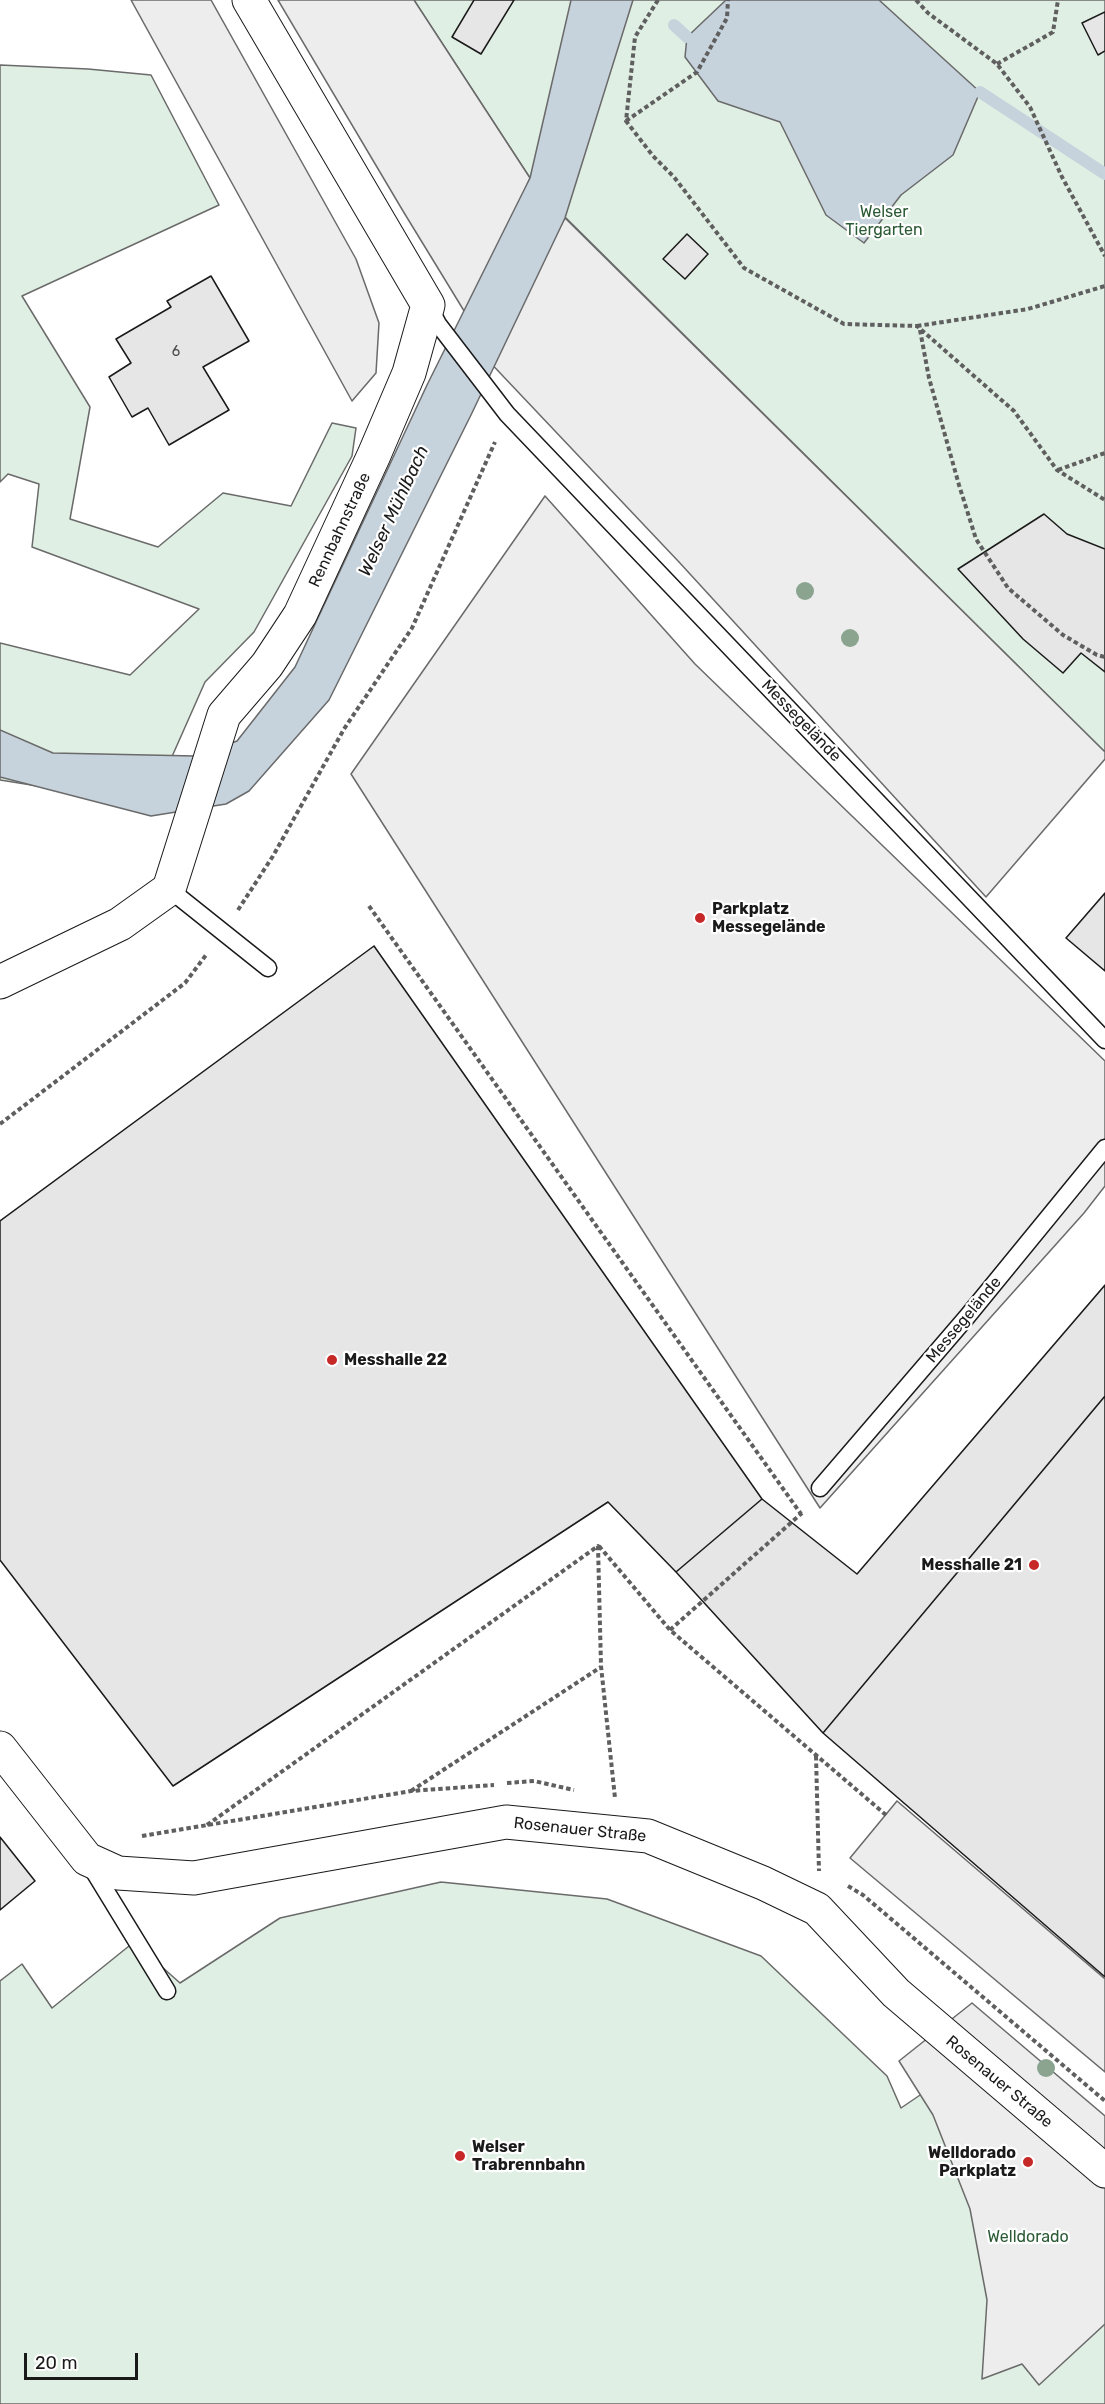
<!DOCTYPE html>
<html>
<head>
<meta charset="utf-8">
<style>
  body { margin:0 }
  #map { position:relative; width:1105px; height:2404px; overflow:hidden; background:#fff; font-family:Rubik,sans-serif }
  canvas { display:block }
  .scale { position:absolute; left:24px; top:2353px; width:114px; height:27px; box-sizing:border-box; border:3px solid #1a1a1a; border-top:0; padding-left:8px; font-size:18px; line-height:21px; white-space:nowrap; color:#1a1a1a; -webkit-text-stroke:4px #fff; paint-order:stroke }
</style>
</head>
<body>
<div id="map">
<canvas width="1105" height="2404"></canvas>
<div class="scale">20 m</div>
</div>
<script>
const c = document.querySelector('canvas').getContext('2d');
c.lineJoin = 'round';
function fill(path, color) { c.fillStyle = color; c.fill(path, 'evenodd'); }
const toPath = rows => new Path2D(rows.map(r => 'M' + r).join(''));
function trace(path, color, width, dash) { c.strokeStyle = color; c.lineWidth = width; c.lineCap = dash ? 'butt' : 'round'; c.setLineDash(dash || []); c.stroke(path); }
function label(font, color, halo, rows, align = 'center') {
  c.font = font + ' Rubik,sans-serif'; c.lineWidth = 4.5; c.setLineDash([]); c.textBaseline = 'middle'; c.strokeStyle = halo; c.fillStyle = color; for (const [text, x, y, turn = 0] of rows) {
    c.save(); c.translate(x, y); c.rotate((+turn || 0) * Math.PI / 180); c.textAlign = isNaN(turn) ? turn : align; if (halo) c.strokeText(text, 0, 0); c.fillText(text, 0, 0); c.restore();
  }
}
const green = toPath([
  [414,0,1105,0,1105,752,565,217,530,178,414,0],
  [0,65,88,69,151,75,219,205,22,296,90,407,70,519,158,547,223,493,291,506,332,423,356,428,352,456,254,632,205,682,151,804,0,780,0,643,130,675,199,609,32,547,39,484,8,474,0,482,0,65],
  [441,1882,607,1899,761,1956,887,2076,901,2108,954,2072,1105,2204,1105,2404,0,2404,0,1981,22,1964,52,2008,134,1942,180,1983,280,1918,441,1882]
]);
fill(green, '#e0efe3');
trace(green, '#6a6a6a', 1.5);
const parking = toPath([
  [131,0,211,0,356,259,379,323,376,373,352,401,131,0],
  [278,0,414,0,530,178,469,319,403,211,278,0],
  [565,218,1105,752,1105,759,986,897,679,562,484,356,565,218],
  [545,496,695,664,1105,1061,1105,1186,1084,1213,820,1508,351,774,545,496],
  [897,1801,1105,1979,1105,2072,850,1858,897,1801],
  [972,2003,1105,2116,1105,2324,1039,2385,1022,2364,982,2379,987,2300,970,2209,933,2115,899,2061,972,2003]
]);
fill(parking, '#ededed');
trace(parking, '#6a6a6a', 1.5);
const water = toPath([
  [571,0,633,0,565,218,471,415,329,700,249,791,226,804,151,816,0,777,0,730,53,753,195,756,237,741,295,667,427,385,530,178,571,0],
  [726,0,879,0,980,92,953,155,901,195,864,243,826,215,780,122,718,101,685,57,687,37,726,0]
]);
fill(water, '#c6d2dc');
trace(water, '#6a6a6a', 1.5);
trace(toPath([
  [674,25,687,37],
  [980,92,1105,174]
]), '#c6d2dc', 12);
const building = toPath([
  [474,0,514,0,481,54,452,37,474,0],
  [1105,12,1105,51,1098,55,1082,23,1105,12],
  [687,234,708,254,685,279,663,259,687,234],
  [211,276,249,341,203,367,229,410,169,445,148,408,132,417,109,377,131,363,116,339,171,307,167,301,211,276],
  [1044,514,1067,534,1105,549,1105,672,1081,653,1063,673,1023,639,958,569,1044,514],
  [1105,893,1105,971,1066,938,1105,893],
  [374,946,762,1499,676,1572,608,1502,173,1786,0,1560,0,1221,374,946],
  [1105,1285,1105,1396,823,1733,676,1572,762,1499,857,1574,1105,1285],
  [1105,1396,1105,1977,823,1733,1105,1396],
  [0,1837,35,1881,0,1910,0,1837]
]);
fill(building, '#e6e6e6');
trace(building, '#1a1a1a', 1.5);
const service = toPath([
  [429,307,438,324,507,414,1105,1040],
  [169,889,268,968],
  [820,1488,966,1318,1105,1148],
  [90,1865,167,1991]
]);
const minor = toPath([
  [0,982,120,924,169,889,224,715,267,665,300,615,374,455,409,373,428,305,249,0],
  [0,1748,87,1859,118,1873,194,1878,506,1822,648,1836,763,1883,817,1909,896,1993,1105,2171]
]);
trace(service, '#1a1a1a', 19);
trace(minor, '#1a1a1a', 35);
trace(toPath([
  [658,0,635,37,626,121,653,156,674,177,744,268,844,324,917,326,1014,411,1057,470,1105,500],
  [916,0,928,13,997,64,1030,107,1062,177,1105,256],
  [997,64,1053,32,1058,0],
  [626,121,697,72,727,18,728,0],
  [917,326,1028,309,1105,286],
  [920,330,929,378,959,485,976,539,1008,588,1063,635,1097,655,1105,657],
  [1058,470,1105,453],
  [369,906,801,1514],
  [238,910,273,856,344,729,412,628,495,442],
  [0,1124,185,983,206,955],
  [599,1546,670,1630,886,1815],
  [670,1630,802,1513],
  [816,1756,819,1871],
  [507,1783,534,1781,574,1790],
  [411,1791,601,1667],
  [207,1825,598,1546,601,1666,615,1798],
  [142,1836,411,1791,494,1785],
  [848,1886,863,1895,1105,2101]
]), '#5f5f5f', 4, [4.5, 3]);
trace(service, '#fff', 16);
trace(minor, '#fff', 33);
c.fillStyle = '#8aa48f';
for (const [x, y] of [
  [805,591],
  [850,638],
  [1046,2068]
]) { c.beginPath(); c.arc(x, y, 9, 0, 2 * Math.PI); c.fill(); }
for (const [x, y, r, color] of [
  [700,918,6,"#c62828"],
  [332,1360,6,"#c62828"],
  [1034,1565,6,"#c62828"],
  [460,2156,6,"#c62828"],
  [1028,2162,6,"#c62828"]
]) { const dot = new Path2D(); dot.arc(x, y, r, 0, 2 * Math.PI); c.fillStyle = color; c.fill(dot); trace(dot, '#fff', 2); }
label('14px', '#4d4d4d', null, [
  ["6",176,352]
]);
label('16px', '#2b5a34', '#fff', [
  ["Welser",884,212],
  ["Tiergarten",884,230],
  ["Welldorado",1028,2237]
]);
label('16px', '#1a1a1a', '#fff', [
  ["Rennbahnstraße",340,530,-65],
  ["Messegelände",801,721,46],
  ["Messegelände",964,1320,-50],
  ["Rosenauer Straße",580,1830,6],
  ["Rosenauer Straße",999,2082,40]
]);
label('bold 16px', '#1a1a1a', '#fff', [
  ["Parkplatz",712,909],
  ["Messegelände",712,927],
  ["Messhalle 22",344,1360],
  ["Messhalle 21",1022,1565,"right"],
  ["Welser",472,2147],
  ["Trabrennbahn",472,2165],
  ["Welldorado",1016,2153,"right"],
  ["Parkplatz",1016,2171,"right"]
], 'left');
label('italic 18px', '#1a1a1a', '#fff', [
  ["Welser Mühlbach",394,511,-65]
]);
</script>
</body>
</html>
